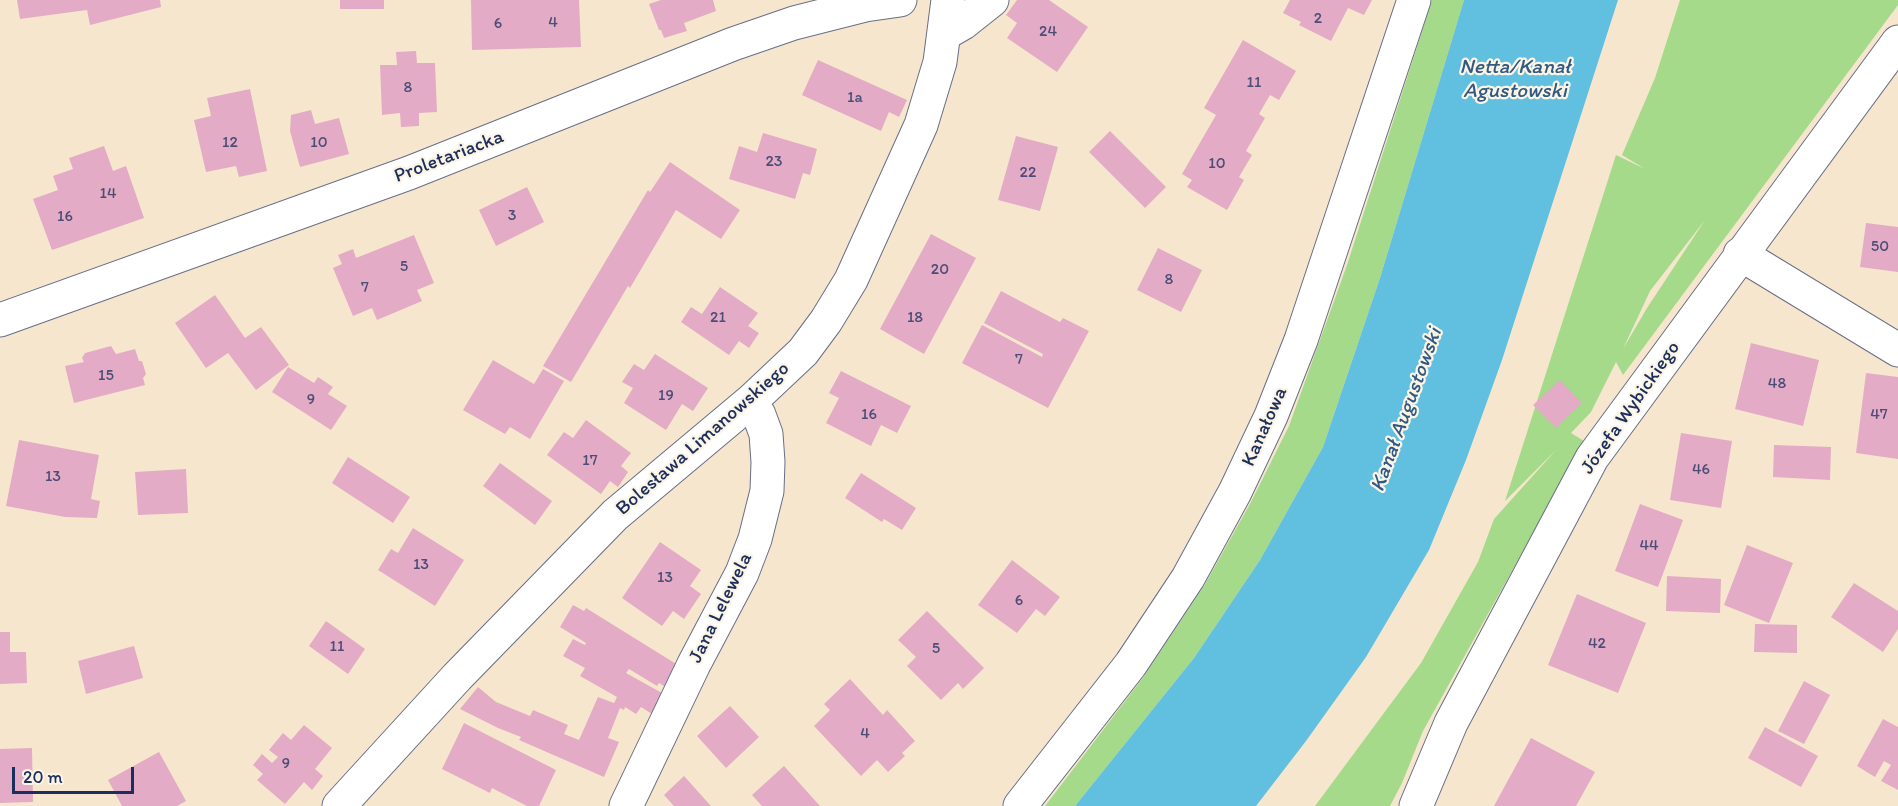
<!DOCTYPE html>
<html>
<head>
<meta charset="utf-8">
<style>
  body { margin:0 }
  #map { position:relative; width:1898px; height:806px; overflow:hidden; background:#f7e6ce; font-family:Itim,sans-serif }
  canvas { display:block }
  .scale { position:absolute; left:12px; top:767px; width:122px; height:27px; box-sizing:border-box; border:3px solid #1b2f5e; border-top:0; padding-left:8px; font-size:18px; line-height:21px; white-space:nowrap; color:#1b2f5e; -webkit-text-stroke:4px #fcf5e5; paint-order:stroke }
</style>
</head>
<body>
<div id="map">
<canvas width="1898" height="806"></canvas>
<div class="scale">20 m</div>
</div>
<script>
const c = document.querySelector('canvas').getContext('2d');
c.lineJoin = 'round';
function fill(path, color) { c.fillStyle = color; c.fill(path, 'evenodd'); }
const toPath = rows => new Path2D(rows.map(r => 'M' + r).join(''));
function trace(path, color, width, dash) { c.strokeStyle = color; c.lineWidth = width; c.lineCap = dash ? 'butt' : 'round'; c.setLineDash(dash || []); c.stroke(path); }
function label(font, color, halo, rows, align = 'center') {
  c.font = font + ' Itim,sans-serif'; c.lineWidth = 4.5; c.setLineDash([]); c.textBaseline = 'middle'; c.strokeStyle = halo; c.fillStyle = color; for (const [text, x, y, turn = 0] of rows) {
    c.save(); c.translate(x, y); c.rotate((+turn || 0) * Math.PI / 180); c.textAlign = isNaN(turn) ? turn : align; if (halo) c.strokeText(text, 0, 0); c.fillText(text, 0, 0); c.restore();
  }
}
fill(toPath([
  [1432,0,1464,0,1380,278,1323,447,1260,560,1194,658,1075,806,1045,806,1145,675,1204,586,1251,502,1289,426,1347,265],
  [1680,0,1898,0,1898,5,1623,375,1616,362,1591,412,1571,433,1584,441,1423,731,1402,783,1390,806,1315,806,1421,663,1478,562,1494,519,1556,450,1505,501,1616,155,1645,169,1622,155,1655,78],
  [1705,220,1647,308,1623,349,1650,291]
]), '#a4da8a');
fill(toPath([
  [1464,0,1618,0,1502,360,1466,460,1429,550,1366,657,1306,741,1256,806,1075,806,1194,658,1260,560,1323,447,1380,278]
]), '#61bfdf');
fill(toPath([
  [17,0,160,0,161,7,90,25,87,10,20,19],
  [340,0,384,0,384,9,340,9],
  [471,0,579,0,581,47,472,50],
  [661,0,713,0,716,11,684,23,687,31,664,38,661,30,659,30,649,4],
  [1017,0,1049,0,1088,27,1057,72,1007,38,1017,23,1006,15],
  [1290,0,1372,0,1364,15,1348,8,1331,41,1299,25,1301,22,1283,13],
  [1243,40,1296,71,1279,100,1270,95,1259,114,1265,118,1246,151,1252,155,1239,177,1244,180,1227,210,1187,187,1192,180,1182,174,1216,115,1204,108],
  [416,51,417,63,435,63,437,112,419,113,419,126,401,127,400,113,382,115,380,65,397,65,396,52],
  [818,60,907,100,899,117,889,112,881,131,802,95],
  [250,89,267,171,239,177,236,166,206,172,194,120,211,116,207,98],
  [311,110,315,124,339,118,349,154,300,167,290,131,291,115],
  [1110,131,1166,187,1145,208,1089,152],
  [763,133,817,149,810,175,803,173,795,199,729,179,739,146,757,152],
  [1016,136,1058,147,1040,211,998,200],
  [104,146,113,171,126,166,144,218,52,250,33,199,58,190,53,176,73,169,69,158],
  [670,162,740,210,721,239,676,210,630,288,628,286,571,382,543,366,648,190,650,192],
  [527,187,544,222,496,246,479,210],
  [1866,223,1898,227,1898,272,1860,267],
  [931,234,976,258,924,354,880,329],
  [414,235,434,283,417,290,422,301,377,320,372,308,353,316,333,268,342,264,338,255,353,249,356,258],
  [1158,248,1202,270,1181,312,1137,290],
  [720,287,758,313,748,326,759,333,749,348,739,341,729,355,681,322,691,307,702,314],
  [1001,291,1060,322,1063,318,1089,331,1048,408,962,363,982,325,1042,357,1043,354,984,323],
  [215,295,245,338,261,327,289,365,256,390,228,353,206,368,175,323],
  [1751,343,1819,360,1803,426,1735,409],
  [111,346,116,354,135,349,139,361,142,361,146,374,143,378,145,385,74,403,65,366,84,362,82,358,85,353],
  [655,354,708,388,693,411,682,404,666,430,624,403,633,388,622,382,634,364,644,370],
  [493,360,534,384,543,369,564,381,530,439,510,427,505,434,463,410],
  [288,367,314,383,318,377,333,387,328,394,347,406,331,430,272,392],
  [841,371,911,406,897,433,881,425,871,446,826,423,839,398,829,393],
  [1866,373,1898,377,1898,459,1856,453],
  [1560,380,1582,403,1556,428,1533,405],
  [586,420,631,453,621,466,628,472,618,487,610,481,601,494,547,455,564,432,573,438],
  [1681,433,1732,441,1721,508,1670,500],
  [19,440,99,455,91,499,100,501,97,518,65,517,6,506],
  [1774,445,1831,447,1830,480,1773,477],
  [348,457,410,497,393,523,332,483],
  [500,463,552,501,535,525,483,486],
  [186,469,188,513,138,515,135,472],
  [861,473,916,508,902,530,884,519,882,522,845,498],
  [1640,504,1683,520,1658,587,1615,571],
  [413,528,464,560,435,606,378,570,391,549,398,553],
  [660,542,701,570,690,586,701,594,684,619,673,611,662,626,622,598],
  [1747,545,1793,563,1769,623,1724,605],
  [1012,560,1060,597,1045,616,1036,609,1017,633,978,605],
  [1667,576,1721,579,1720,613,1666,611],
  [1854,583,1898,611,1898,629,1883,652,1831,617],
  [1577,594,1646,623,1618,693,1548,665],
  [573,605,584,611,586,608,681,667,670,690,659,683,657,686,629,669,626,673,662,693,652,714,641,707,636,714,625,707,624,710,620,708,608,738,619,742,604,777,519,740,521,737,498,728,460,709,478,687,496,702,530,716,533,710,568,725,564,734,579,740,598,697,614,703,617,697,580,676,585,668,563,656,573,639,585,645,586,643,560,627],
  [927,611,984,668,963,689,958,683,941,700,907,666,916,657,898,640],
  [326,621,365,649,348,674,309,646],
  [1755,624,1797,625,1797,653,1754,652],
  [0,632,10,632,10,652,26,652,27,683,0,684],
  [134,646,143,678,86,694,78,661],
  [850,679,883,715,887,710,915,741,902,753,905,756,888,772,877,760,861,776,814,726,830,710,824,704],
  [1804,681,1830,695,1804,744,1778,731],
  [730,706,759,737,726,768,697,736],
  [1883,719,1898,727,1898,790,1881,781,1891,765,1884,761,1875,777,1857,766],
  [464,723,556,770,539,806,527,806,492,788,490,793,442,769],
  [304,725,332,748,315,769,323,776,312,790,304,782,285,804,257,780,263,774,253,765,262,754,272,763,278,757,269,750,283,733,291,740],
  [1765,727,1818,756,1801,787,1748,758],
  [1531,738,1595,772,1576,806,1494,806],
  [32,748,33,802,0,803,0,749],
  [159,752,186,801,177,806,122,806,108,780],
  [784,766,820,806,762,806,752,795],
  [684,776,711,806,674,806,664,795]
]), '#e3abc5');
const street = toPath([
  [944,34,963,23,992,0],
  [1740,254,1898,350],
  [0,320,409,173,733,44,794,23,865,5,900,0],
  [339,806,457,677,615,515,751,401,803,352,826,321,851,280,921,125,940,62,948,0],
  [626,806,694,664,742,573,755,539,767,491,768,462,766,434,759,415,751,401],
  [1020,806,1131,664,1188,578,1235,492,1271,416,1301,340,1414,0],
  [1416,806,1451,723,1592,458,1898,42]
]);
trace(street, '#686f85', 35);
trace(street, '#fff', 33);
label('16px', '#4d4e78', null, [
  ["2",1318,19],
  ["4",553,23],
  ["6",498,24],
  ["24",1048,32],
  ["11",1254,83],
  ["8",408,88],
  ["1a",855,98],
  ["12",230,143],
  ["10",319,143],
  ["23",774,162],
  ["10",1217,164],
  ["22",1028,173],
  ["14",108,194],
  ["3",512,216],
  ["16",65,217],
  ["50",1880,247],
  ["5",404,267],
  ["20",940,270],
  ["8",1169,280],
  ["7",365,288],
  ["21",718,318],
  ["18",915,318],
  ["7",1019,360],
  ["15",106,376],
  ["48",1777,384],
  ["19",666,396],
  ["9",311,400],
  ["16",869,415],
  ["47",1879,415],
  ["17",590,461],
  ["46",1701,470],
  ["13",53,477],
  ["44",1649,546],
  ["13",421,565],
  ["13",665,578],
  ["6",1019,601],
  ["42",1597,644],
  ["11",337,647],
  ["5",936,649],
  ["4",865,734],
  ["9",286,764]
]);
label('20px', '#1b2f5e', '#fcf5e5', [
  ["Proletariacka",449,157,-21],
  ["Józefa Wybickiego",1631,408,-55],
  ["Kanałowa",1265,427,-66],
  ["Bolesława Limanowskiego",703,439,-41],
  ["Jana Lelewela",721,608,-64]
]);
label('italic 21px', '#305a85', '#fcf5e5', [
  ["Netta/Kanał",1515,68],
  ["Agustowski",1515,92],
  ["Kanał Augustowski",1407,410,-70]
]);
</script>
</body>
</html>
